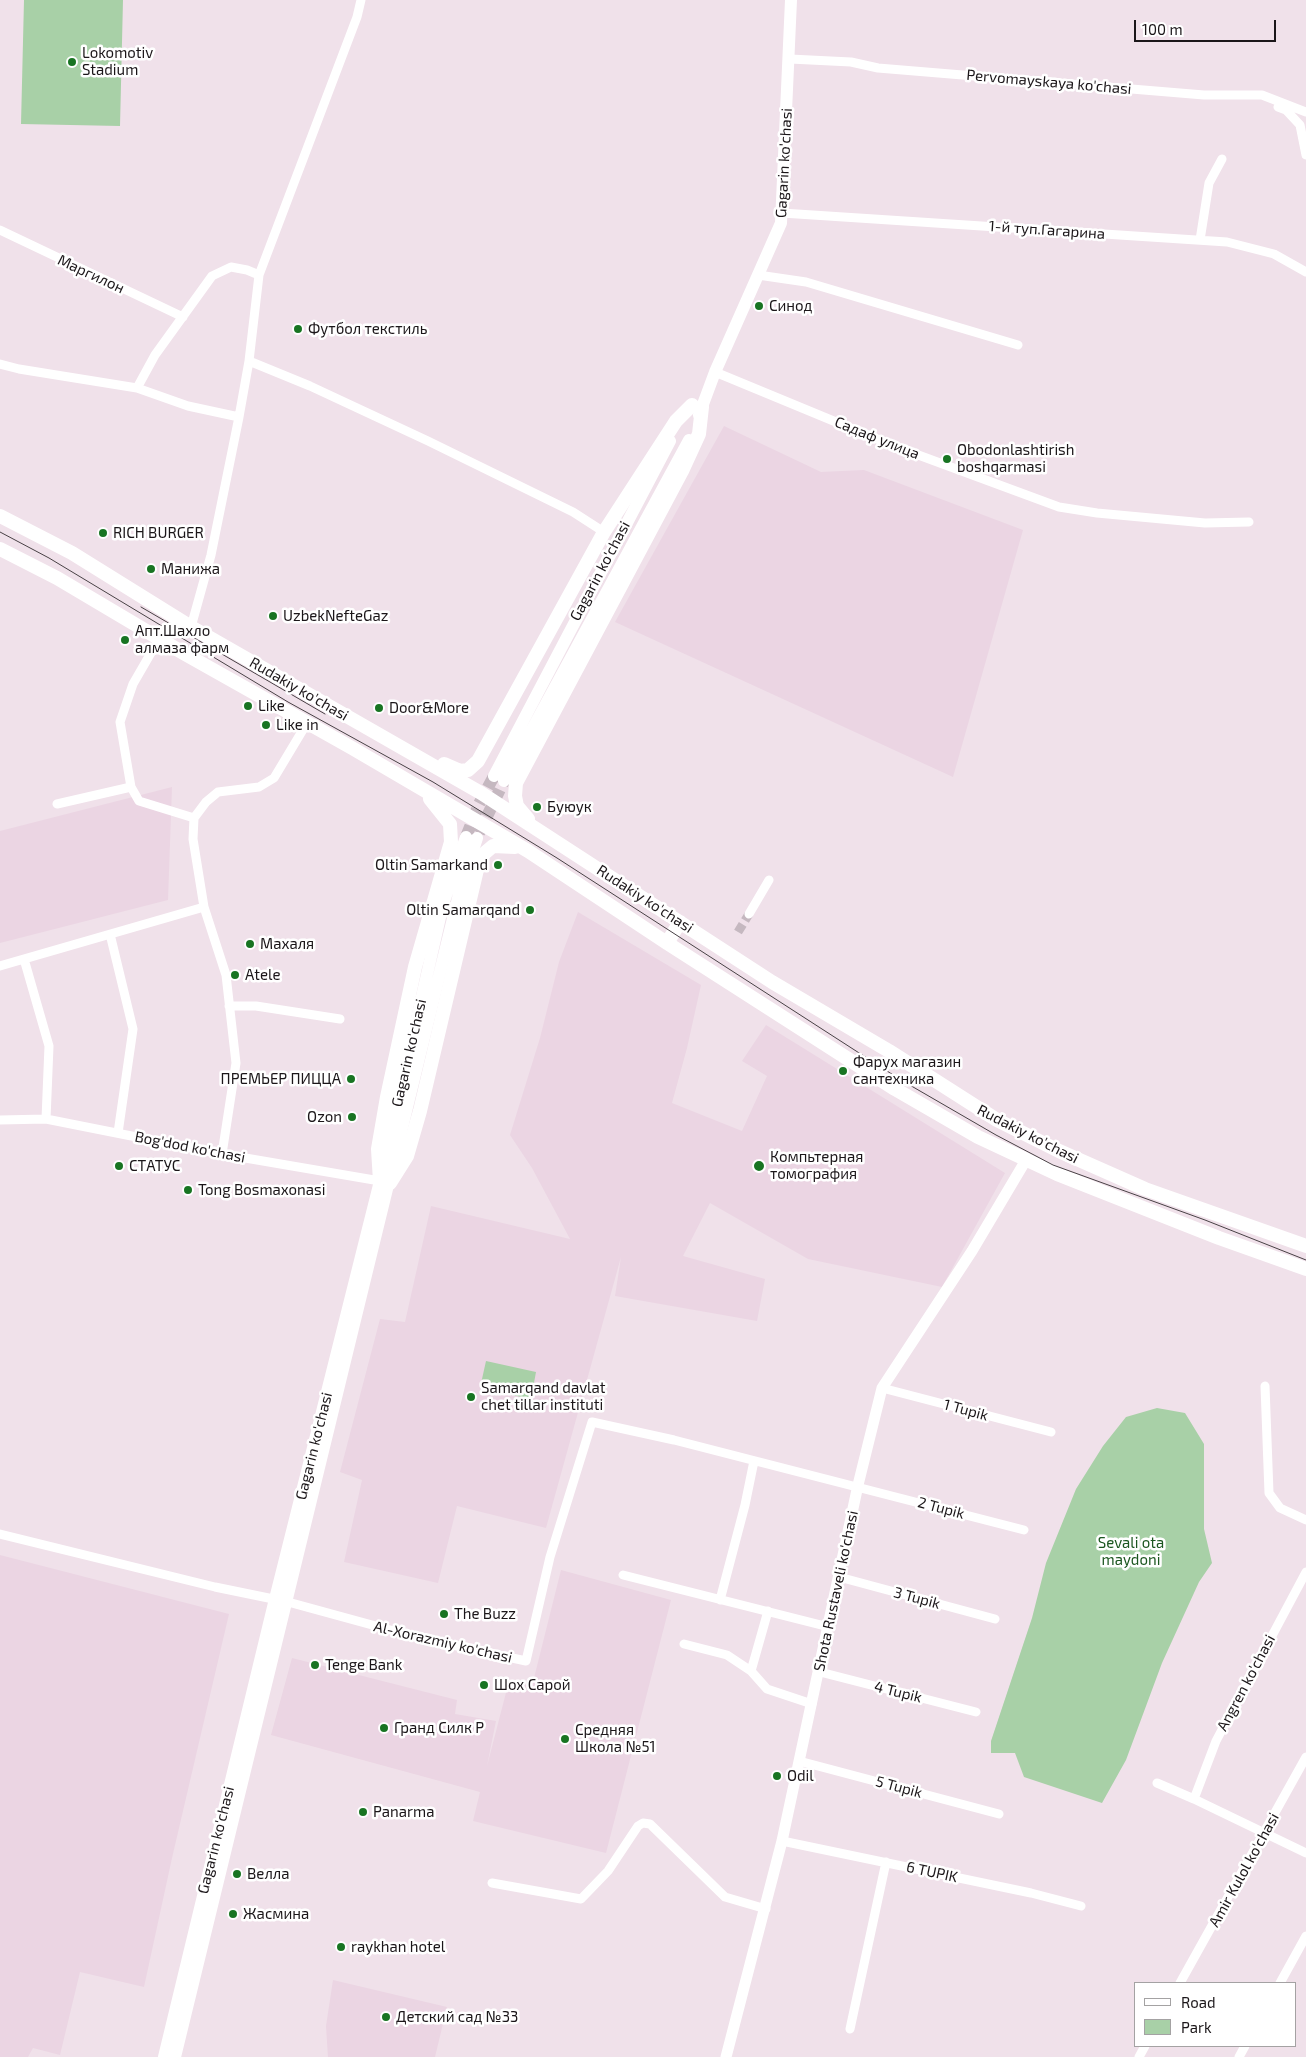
<!DOCTYPE html>
<html>
<head>
<meta charset="utf-8">
<style>
  body { margin:0 }
  #map { position:relative; width:1306px; height:2057px; overflow:hidden; background:#f0e1ea; font-family:"Exo 2",sans-serif }
  canvas { display:block }
  .legend { position:absolute; left:1134px; top:1982px; width:162px; height:65px; box-sizing:border-box; background:#fff; border:1px solid #a4a2a3; margin:0; padding:6px 9px; list-style:none; font-size:15px; color:#1b1619 }
  .legend li { display:flex; align-items:center; gap:10px; height:25px }
  .legend b { width:25px; border:1px solid #a4a2a3 }
  .scale { position:absolute; left:1134px; top:20px; width:142px; height:22px; box-sizing:border-box; border:2px solid #1b1619; border-top:0; padding-left:6px; font-size:15px; line-height:18px; white-space:nowrap; color:#1b1619; -webkit-text-stroke:4px #fff; paint-order:stroke }
</style>
</head>
<body>
<div id="map">
<canvas width="1306" height="2057"></canvas>
<ul class="legend">
<li><b style="height:6px;background:#fff"></b>Road</li>
<li><b style="height:14px;background:#a8d0a7"></b>Park</li>
</ul>
<div class="scale">100 m</div>
</div>
<script>
const c = document.querySelector('canvas').getContext('2d');
c.lineJoin = 'round';
function fill(path, color) { c.fillStyle = color; c.fill(path, 'evenodd'); }
const toPath = rows => new Path2D(rows.map(r => 'M' + r).join(''));
function trace(path, color, width, dash) { c.strokeStyle = color; c.lineWidth = width; c.lineCap = dash ? 'butt' : 'round'; c.setLineDash(dash || []); c.stroke(path); }
function label(font, color, halo, rows, align = 'center') {
  c.font = font + ' "Exo 2",sans-serif'; c.lineWidth = 5; c.setLineDash([]); c.textBaseline = 'middle'; c.strokeStyle = halo; c.fillStyle = color; for (const [text, x, y, turn = 0] of rows) {
    c.save(); c.translate(x, y); c.rotate((+turn || 0) * Math.PI / 180); c.textAlign = isNaN(turn) ? turn : align; if (halo) c.strokeText(text, 0, 0); c.fillText(text, 0, 0); c.restore();
  }
}
fill(toPath([
  [724,426,821,472,864,470,1023,530,953,777,615,622],
  [172,787,168,900,0,943,0,831],
  [578,912,701,985,687,1048,672,1103,742,1131,767,1076,742,1061,766,1025,1005,1173,942,1287,808,1259,710,1203,683,1256,765,1279,757,1321,615,1296,621,1257,546,1528,457,1506,438,1583,344,1562,362,1480,340,1472,380,1319,405,1322,431,1206,570,1239,532,1168,510,1135,540,1038,559,962],
  [0,1555,229,1614,172,1858,144,1987,80,1972,60,2055,33,2048,28,2057,0,2057],
  [561,1570,671,1600,606,1853,473,1821,480,1792,271,1735,292,1658,457,1700,455,1714,496,1721,487,1766,509,1681,532,1686],
  [333,1980,447,2007,435,2057,328,2057,326,2026]
]), '#ebd5e3');
fill(toPath([
  [24,0,123,0,120,126,21,124],
  [486,1361,536,1372,531,1399,480,1388],
  [1157,1408,1185,1413,1204,1444,1204,1529,1212,1563,1199,1582,1162,1663,1126,1760,1102,1803,1024,1777,1015,1753,991,1753,991,1741,1032,1618,1046,1563,1076,1489,1103,1446,1126,1417]
]), '#a8d0a7');
trace(toPath([
  [738,932,749,914]
]), '#c5b8c0', 9, [9, 4.5]);
trace(toPath([
  [479,833,504,781],
  [466,837,479,804,494,776]
]), '#c5b8c0', 12, [12, 6]);
trace(toPath([
  [790,59,851,62,878,68,1204,95,1262,95,1306,112],
  [1278,107,1286,110,1300,125,1306,155],
  [782,213,1227,242,1274,254,1306,272],
  [0,230,183,317],
  [1200,240,1209,183,1222,159],
  [758,275,806,282,1018,345],
  [249,361,310,386,428,441,573,512,604,532],
  [0,364,19,369,137,388,188,406,239,417],
  [715,372,894,446,1059,507,1097,513,1205,523,1249,522],
  [137,388,155,355,212,276,231,267,247,270,259,275],
  [191,627,211,555,239,417,249,361,259,275,357,17,361,0],
  [131,787,139,801,194,818,206,802,218,792,259,787,274,778,307,723],
  [57,804,131,787,120,722,133,684,159,639],
  [194,818,193,839,204,907],
  [749,914,769,880],
  [110,934,133,1029,118,1133],
  [24,959,49,1046,46,1119],
  [0,966,204,907,226,975,236,1063,222,1154],
  [229,1006,256,1006,340,1019],
  [0,1120,46,1119,222,1154,380,1181],
  [1265,1386,1269,1493,1280,1508,1306,1520],
  [882,1388,1051,1432],
  [0,1534,215,1587,288,1602,416,1637,526,1661,550,1557,592,1422,674,1440,1024,1530],
  [623,1575,829,1627],
  [839,1577,995,1619],
  [720,1600,745,1505,754,1461],
  [684,1644,727,1655,751,1671,767,1689,812,1704],
  [751,1671,768,1611],
  [820,1672,976,1712],
  [799,1761,999,1814],
  [1157,1783,1194,1799,1306,1853],
  [1194,1799,1216,1741,1306,1572],
  [782,1841,1031,1893,1081,1906],
  [492,1883,581,1899,608,1871,638,1826,643,1823,650,1824,725,1897,766,1909],
  [1180,1983,1306,1757],
  [1280,1983,1306,1936],
  [850,2029,886,1862],
  [1139,2057,1145,2046],
  [1239,2057,1245,2046]
]), '#fff', 9);
trace(toPath([
  [726,2057,782,1841,858,1485,882,1388,972,1251,1026,1160]
]), '#fff', 11);
trace(toPath([
  [699,415,715,372,781,223,791,0],
  [494,776,670,441],
  [504,781,689,440],
  [164,2057,275,1599,380,1181,443,904,466,837],
  [175,2057,461,886,477,838]
]), '#fff', 12);
trace(toPath([
  [0,516,72,553,191,627,481,793,772,982,889,1051,997,1120,1059,1151,1145,1189,1306,1246],
  [0,549,57,578,185,654,352,748,528,851,667,943,895,1089,978,1137,1057,1174,1219,1238,1306,1269],
  [444,764,460,771,468,770,478,761,604,532,676,421,692,405],
  [528,819,517,806,515,796,516,783,682,471,699,434,702,407],
  [667,943,680,922],
  [380,1181,378,1149,387,1097,415,967,451,842,450,824,430,799],
  [390,1183,407,1156,420,1111,480,857,493,846,515,847]
]), '#fff', 14);
trace(toPath([
  [0,532,49,558,288,702,433,782,557,858,901,1080,996,1135,1053,1165,1205,1220,1306,1260],
  [141,607,325,714]
]), '#484145', 1);
for (const [x, y, r, color] of [
  [72,62,5,"#187422"],
  [759,306,5,"#187422"],
  [298,329,5,"#187422"],
  [947,459,5,"#187422"],
  [103,533,5,"#187422"],
  [151,569,5,"#187422"],
  [273,616,5,"#187422"],
  [125,640,5,"#187422"],
  [248,706,5,"#187422"],
  [379,708,5,"#187422"],
  [266,725,5,"#187422"],
  [537,807,5,"#187422"],
  [498,865,5,"#187422"],
  [530,910,5,"#187422"],
  [250,944,5,"#187422"],
  [235,975,5,"#187422"],
  [843,1071,5,"#187422"],
  [351,1079,5,"#187422"],
  [352,1117,5,"#187422"],
  [119,1166,5,"#187422"],
  [759,1166,6,"#187422"],
  [188,1190,5,"#187422"],
  [471,1397,5,"#187422"],
  [444,1614,5,"#187422"],
  [315,1665,5,"#187422"],
  [484,1685,5,"#187422"],
  [384,1728,5,"#187422"],
  [565,1739,5,"#187422"],
  [777,1776,5,"#187422"],
  [363,1812,5,"#187422"],
  [237,1874,5,"#187422"],
  [233,1914,5,"#187422"],
  [341,1947,5,"#187422"],
  [386,2017,5,"#187422"]
]) { const dot = new Path2D(); dot.arc(x, y, r, 0, 2 * Math.PI); c.fillStyle = color; c.fill(dot); trace(dot, '#fff', 2); }
label('15px', '#1b1619', '#fff', [
  ["Lokomotiv",82,53],
  ["Stadium",82,70],
  ["Синод",769,306],
  ["Футбол текстиль",308,329],
  ["Obodonlashtirish",957,450],
  ["boshqarmasi",957,467],
  ["RICH BURGER",113,533],
  ["Манижа",161,569],
  ["UzbekNefteGaz",283,616],
  ["Апт.Шахло",135,631],
  ["алмаза фарм",135,648],
  ["Like",258,706],
  ["Door&More",389,708],
  ["Like in",276,725],
  ["Буюук",547,807],
  ["Oltin Samarkand",488,865,"right"],
  ["Oltin Samarqand",520,910,"right"],
  ["Махаля",260,944],
  ["Atele",245,975],
  ["Фарух магазин",853,1062],
  ["сантехника",853,1079],
  ["ПРЕМЬЕР ПИЦЦА",341,1079,"right"],
  ["Ozon",342,1117,"right"],
  ["Компьтерная",770,1157],
  ["томография",770,1174],
  ["СТАТУС",129,1166],
  ["Tong Bosmaxonasi",198,1190],
  ["Samarqand davlat",481,1388],
  ["chet tillar instituti",481,1405],
  ["The Buzz",454,1614],
  ["Tenge Bank",325,1665],
  ["Шох Сарой",494,1685],
  ["Гранд Силк Р",394,1728],
  ["Средняя",575,1730],
  ["Школа №51",575,1747],
  ["Оdil",787,1776],
  ["Panarma",373,1812],
  ["Велла",247,1874],
  ["Жасмина",243,1914],
  ["raykhan hotel",351,1947],
  ["Детский сад №33",396,2017]
], 'left');
label('15px', '#1b1619', '#fff', [
  ["Pervomayskaya ko'chasi",1049,82,5],
  ["Gagarin ko'chasi",784,163,-87],
  ["1-й туп.Гагарина",1047,230,4],
  ["Маргилон",91,274,25],
  ["Садаф улица",877,438,22],
  ["Gagarin ko'chasi",600,571,-62],
  ["Rudakiy ko'chasi",299,689,30],
  ["Rudakiy ko'chasi",645,899,33],
  ["Gagarin ko'chasi",409,1053,-77],
  ["Rudakiy ko'chasi",1028,1134,27],
  ["Bog'dod ko'chasi",190,1147,11],
  ["1 Tupik",966,1410,15],
  ["Gagarin ko'chasi",314,1446,-76],
  ["2 Tupik",941,1508,15],
  ["Shota Rustaveli ko'chasi",836,1591,-78],
  ["3 Tupik",917,1598,15],
  ["Al-Xorazmiy ko'chasi",443,1642,13],
  ["Angren ko'chasi",1246,1683,-62],
  ["4 Tupik",898,1692,14],
  ["5 Tupik",899,1787,15],
  ["Gagarin ko'chasi",216,1840,-76],
  ["Amir Kulol ko'chasi",1244,1870,-61],
  ["6 TUPIK",932,1872,12]
]);
label('15px', '#1b561f', '#fff', [
  ["Sevali ota",1131,1543],
  ["maydoni",1131,1560]
]);
</script>
</body>
</html>
